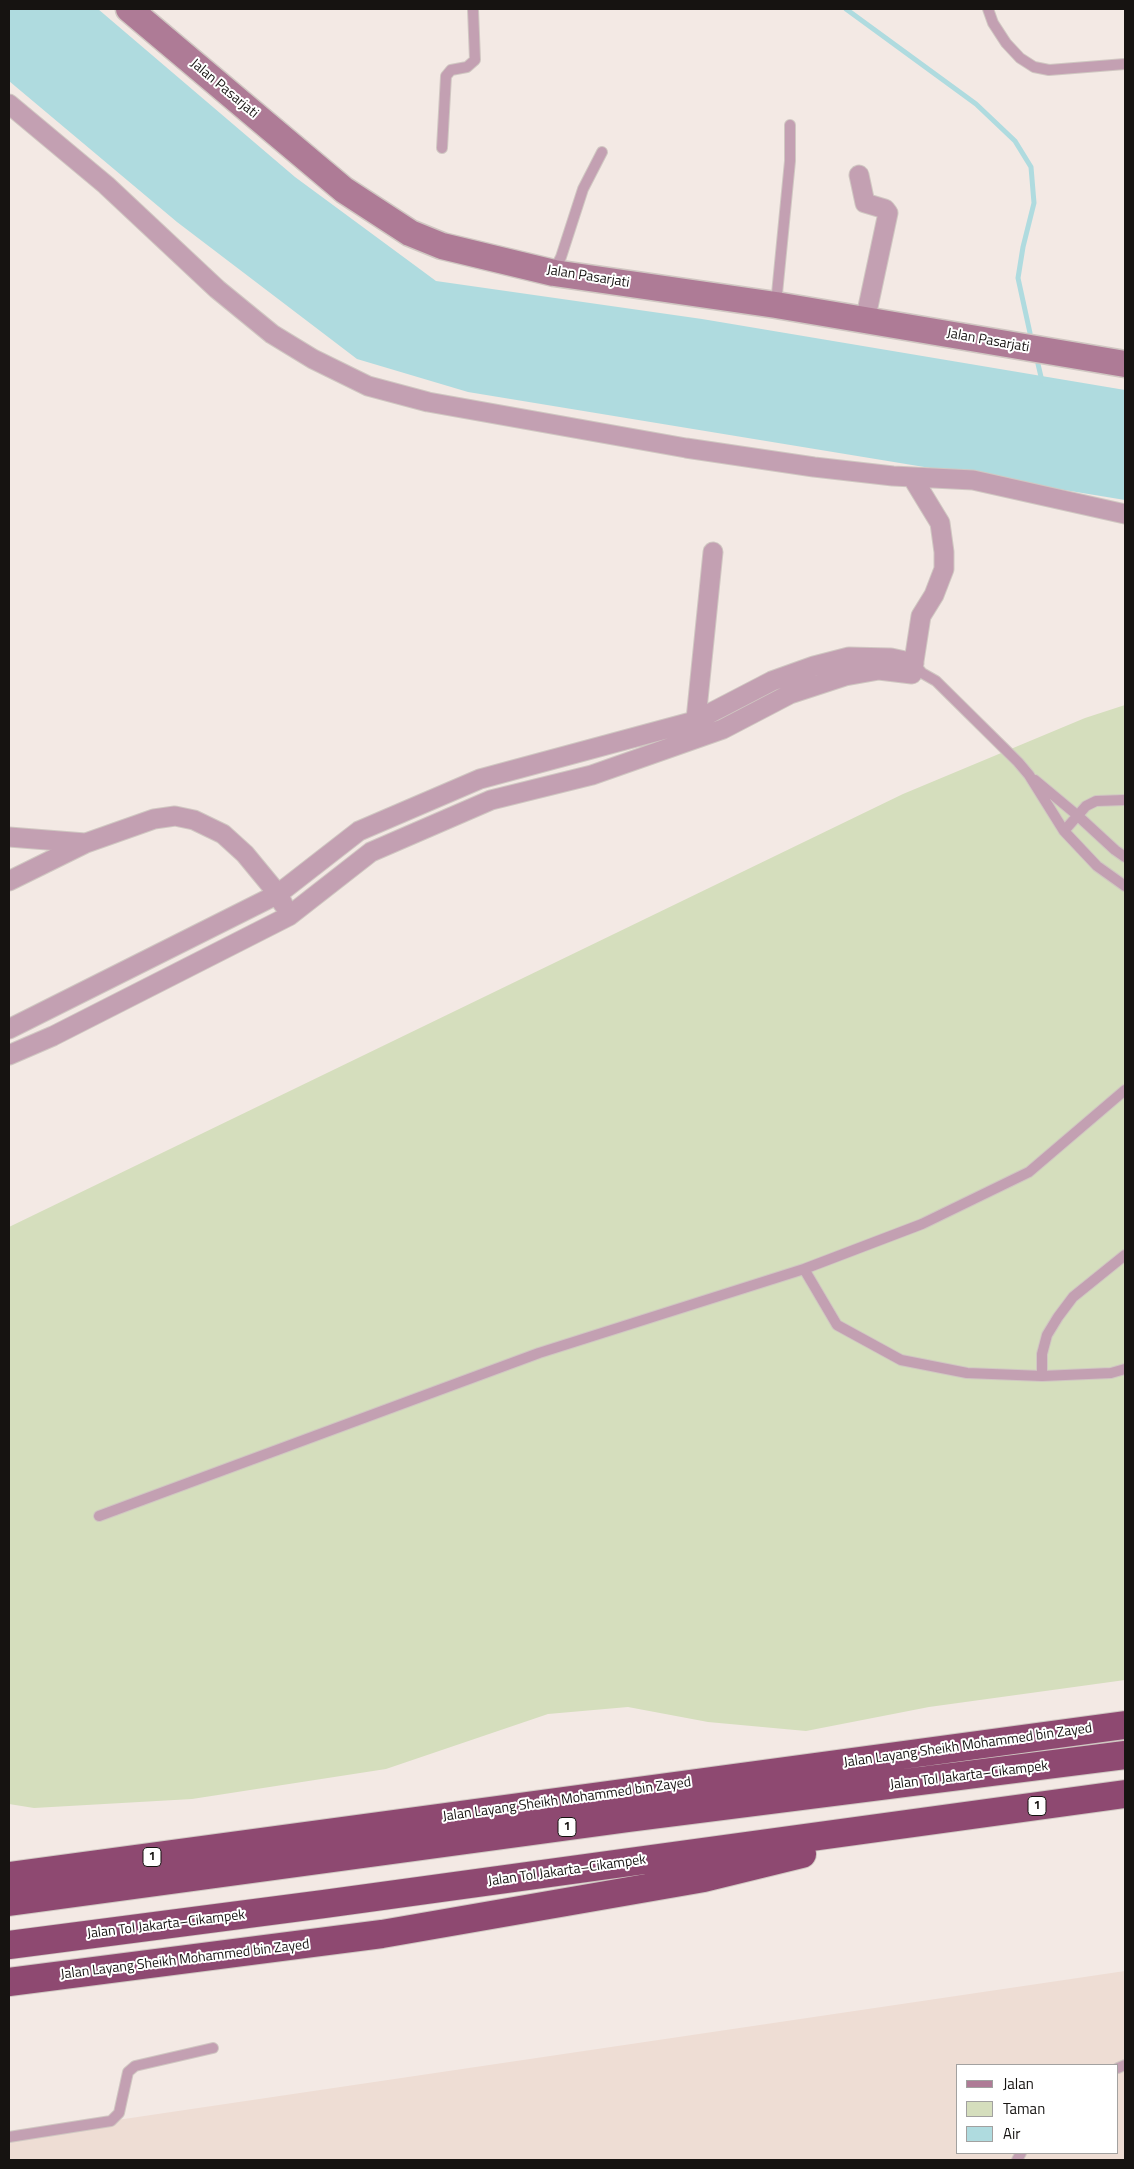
<!DOCTYPE html>
<html>
<head>
<meta charset="utf-8">
<style>
  body { margin:0 }
  #map { position:relative; width:1134px; height:2169px; overflow:hidden; background:#f3e9e4; font-family:"Titillium Web",sans-serif }
  canvas { display:block }
  .frame { position:absolute; inset:0; border:10px solid #161311; pointer-events:none }
  .legend { position:absolute; left:956px; top:2064px; width:162px; height:90px; box-sizing:border-box; background:#fff; border:1px solid #a2a1a0; margin:0; padding:6px 9px; list-style:none; font-size:15px; color:#161311 }
  .legend li { display:flex; align-items:center; gap:10px; height:25px }
  .legend b { width:25px; border:1px solid #a2a1a0 }
</style>
</head>
<body>
<div id="map">
<canvas width="1134" height="2169"></canvas>
<div class="frame"></div>
<ul class="legend">
<li><b style="height:6px;background:#ae7b96"></b>Jalan</li>
<li><b style="height:14px;background:#d5debd"></b>Taman</li>
<li><b style="height:14px;background:#afdbdf"></b>Air</li>
</ul>
</div>
<script>
const c = document.querySelector('canvas').getContext('2d');
c.lineJoin = 'round';
function fill(path, color) { c.fillStyle = color; c.fill(path, 'evenodd'); }
const toPath = rows => new Path2D(rows.map(r => 'M' + r).join(''));
function trace(path, color, width, dash) { c.strokeStyle = color; c.lineWidth = width; c.lineCap = dash ? 'butt' : 'round'; c.setLineDash(dash || []); c.stroke(path); }
function label(font, color, halo, rows, align = 'center') {
  c.font = font + ' "Titillium Web",sans-serif'; c.lineWidth = 4; c.setLineDash([]); c.textBaseline = 'middle'; c.strokeStyle = halo; c.fillStyle = color; for (const [text, x, y, turn = 0] of rows) {
    c.save(); c.translate(x, y); c.rotate((+turn || 0) * Math.PI / 180); c.textAlign = isNaN(turn) ? turn : align; if (halo) c.strokeText(text, 0, 0); c.fillText(text, 0, 0); c.restore();
  }
}
fill(toPath([
  [1125,1971,1125,2160,9,2160,9,2136],
  [958,2065,1118,2065,1118,2153,958,2153]
]), '#eeddd4');
fill(toPath([
  [1125,705,1125,1680,929,1707,806,1731,708,1722,628,1707,548,1714,386,1769,192,1799,34,1808,9,1804,9,1227,903,794,1085,718]
]), '#d5debd');
fill(toPath([
  [9,9,98,9,295,177,436,281,702,319,1125,390,1125,500,468,392,357,359,177,222,9,81]
]), '#afdbdf');
trace(toPath([
  [846,9,976,104,1015,141,1031,167,1034,203,1023,247,1018,278,1030,333],
  [1038,364,1042,381]
]), '#afdbdf', 5);
const service = toPath([
  [988,9,993,23,1006,43,1020,58,1034,67,1049,70,1125,64],
  [442,148,446,76,451,70,467,67,475,60,473,9],
  [554,271,561,257,583,189,602,152],
  [776,304,790,161,790,125],
  [914,663,922,673,936,681,1018,762,1029,775,1064,831,1097,866,1125,886],
  [1035,780,1077,815,1115,850,1125,857],
  [1064,831,1086,806,1096,801,1125,800],
  [804,1269,837,1325,901,1360,967,1373,1042,1376,1111,1373,1125,1369],
  [1042,1376,1042,1354,1047,1335,1058,1317,1073,1297,1125,1255],
  [99,1516,539,1353,804,1269,922,1224,1029,1172,1125,1090],
  [1118,2068,1125,2065],
  [9,2137,111,2121,119,2113,128,2072,135,2066,213,2048],
  [1017,2160,1021,2153]
]);
const minor = toPath([
  [9,104,106,185,217,289,272,334,313,359,368,386,428,402,686,448,814,467,893,476,973,480,1125,514],
  [859,175,865,203,885,209,888,213,865,321],
  [695,729,713,552],
  [9,837,85,843],
  [9,881,86,843,154,819,175,816,194,820,223,834,245,854,278,894,283,904],
  [9,1029,278,894,359,831,480,779,695,721,772,681,814,666,849,657,891,658,914,663],
  [9,1055,53,1036,289,916,371,852,491,800,592,775,723,729,790,694,845,676,879,670,912,674,921,616,934,595,944,569,944,552,940,523,912,477]
]);
const secondary = toPath([
  [129,9,344,190,410,233,442,246,554,273,776,305,1125,364]
]);
const motorway = toPath([
  [9,1876,1125,1725],
  [9,1902,629,1818,1125,1755],
  [9,1945,324,1904,1125,1794],
  [9,1982,382,1934,704,1878,802,1854]
]);
trace(service, '#d0c7c2', 12);
trace(minor, '#d0c7c2', 21);
trace(secondary, '#d0c7c2', 29);
trace(motorway, '#d0c7c2', 30);
trace(service, '#c3a0b2', 10);
trace(minor, '#c3a0b2', 19);
trace(secondary, '#ae7b96', 26);
trace(motorway, '#8e4971', 28);
for (const [x, y, w] of [
  [1037,1806,18],
  [567,1827,18],
  [152,1857,18]
]) { const box = new Path2D(); box.roundRect(x - w / 2, y - 9.5, w, 19, 4); c.fillStyle = '#fff'; c.fill(box); trace(box, '#161311', 1); }
label('bold 12px', '#161311', null, [
  ["1",1037,1806],
  ["1",567,1827],
  ["1",152,1857]
]);
label('14px', '#161311', '#fff', [
  ["Jalan Pasarjati",224,89,40],
  ["Jalan Pasarjati",588,277,9],
  ["Jalan Pasarjati",988,341,10],
  ["Jalan Layang Sheikh Mohammed bin Zayed",968,1746,-8],
  ["Jalan Tol Jakarta–Cikampek",969,1776,-7],
  ["Jalan Layang Sheikh Mohammed bin Zayed",567,1800,-8],
  ["Jalan Tol Jakarta–Cikampek",567,1871,-8],
  ["Jalan Tol Jakarta–Cikampek",166,1925,-7],
  ["Jalan Layang Sheikh Mohammed bin Zayed",185,1960,-7]
]);
</script>
</body>
</html>
